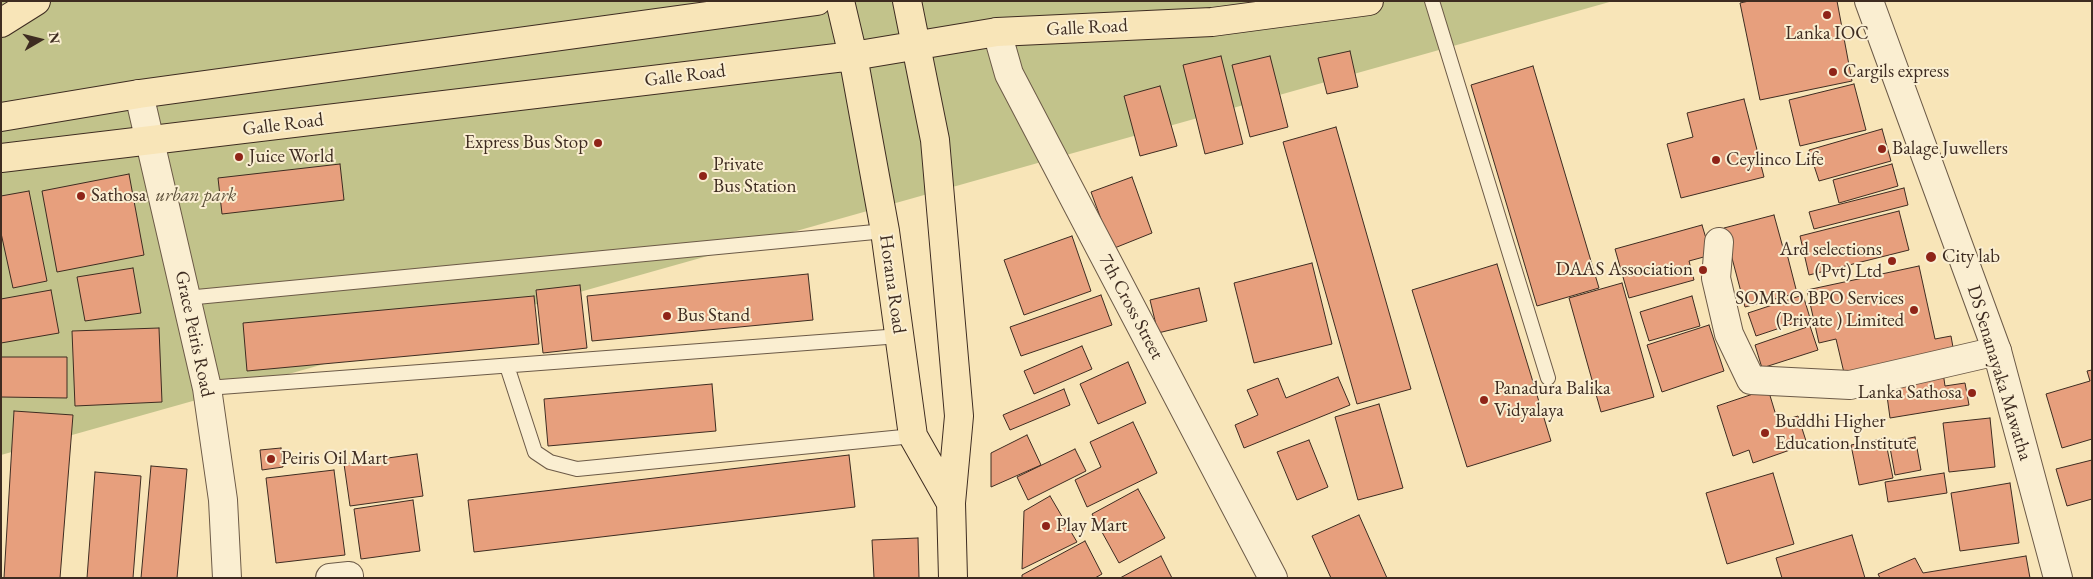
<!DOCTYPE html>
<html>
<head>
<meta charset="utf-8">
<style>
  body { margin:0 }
  #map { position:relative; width:2093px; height:579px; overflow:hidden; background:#f8e5b8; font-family:"EB Garamond",serif }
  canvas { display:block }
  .frame { position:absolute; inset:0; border:2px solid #3e2c21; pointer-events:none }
  .north { position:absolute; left:15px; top:15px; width:50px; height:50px; -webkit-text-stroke:4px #faeed1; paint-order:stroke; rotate:82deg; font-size:14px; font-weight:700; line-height:20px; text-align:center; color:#3e2c21 }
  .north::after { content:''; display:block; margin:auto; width:18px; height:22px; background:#3e2c21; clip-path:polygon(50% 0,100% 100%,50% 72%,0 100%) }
</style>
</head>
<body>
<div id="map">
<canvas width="2093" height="579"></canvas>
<div class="frame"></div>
<div class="north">N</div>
</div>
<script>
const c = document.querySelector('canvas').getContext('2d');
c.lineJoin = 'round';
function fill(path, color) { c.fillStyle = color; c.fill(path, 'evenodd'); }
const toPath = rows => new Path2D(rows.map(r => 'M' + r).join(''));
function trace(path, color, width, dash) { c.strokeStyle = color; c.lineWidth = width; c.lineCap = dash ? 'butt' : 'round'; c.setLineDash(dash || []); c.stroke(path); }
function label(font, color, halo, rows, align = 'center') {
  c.font = font + ' "EB Garamond",serif'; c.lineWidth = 4; c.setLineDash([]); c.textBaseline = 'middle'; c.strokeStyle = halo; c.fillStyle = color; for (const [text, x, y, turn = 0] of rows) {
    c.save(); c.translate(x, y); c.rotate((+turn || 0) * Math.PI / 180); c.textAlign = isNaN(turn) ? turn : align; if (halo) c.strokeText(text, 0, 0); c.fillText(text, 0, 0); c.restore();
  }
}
fill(toPath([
  [1,1,1613,1,1,455]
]), '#c2c38b');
const building = toPath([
  [1749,1,1837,1,1852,81,1760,100,1740,3,1749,1],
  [1350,51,1358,87,1327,94,1318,58,1350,51],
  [1221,56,1243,144,1205,154,1183,65,1221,56],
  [1270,56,1288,127,1250,137,1232,65,1270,56],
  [1533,66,1599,288,1537,306,1471,85,1533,66],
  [1854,84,1866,130,1800,146,1789,100,1854,84],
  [1160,86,1177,146,1140,156,1124,96,1160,86],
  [1744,99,1764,177,1681,198,1667,144,1693,137,1687,113,1744,99],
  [1336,127,1411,389,1357,404,1283,142,1336,127],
  [1882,129,1891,161,1819,181,1809,150,1882,129],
  [340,164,344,200,222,214,218,178,340,164],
  [1892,164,1898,186,1839,203,1833,180,1892,164],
  [129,174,144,255,57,272,42,191,129,174],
  [1132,177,1152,233,1112,249,1091,192,1132,177],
  [1904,188,1908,205,1814,229,1809,212,1904,188],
  [29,191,47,281,13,288,1,233,1,196,29,191],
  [1899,211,1909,250,1809,275,1800,236,1899,211],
  [1774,215,1785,255,1787,254,1797,293,1745,307,1724,228,1774,215],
  [1702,225,1711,255,1689,261,1694,280,1629,298,1615,249,1702,225],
  [1072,236,1091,291,1024,315,1004,260,1072,236],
  [1312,263,1332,344,1254,363,1234,283,1312,263],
  [1497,264,1551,441,1467,467,1412,290,1497,264],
  [1919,266,1935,339,1951,336,1954,353,1845,377,1836,339,1819,343,1807,290,1919,266],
  [133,268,141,313,85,321,77,277,133,268],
  [808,274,813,320,592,341,587,296,808,274],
  [1622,283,1654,397,1601,412,1569,298,1622,283],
  [580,285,587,348,543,353,536,290,580,285],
  [1199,288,1207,321,1158,333,1150,300,1199,288],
  [51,290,59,333,1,343,1,299,51,290],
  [1101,295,1112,325,1021,356,1010,327,1101,295],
  [1803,295,1810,318,1756,336,1748,313,1803,295],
  [534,296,539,344,247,371,243,323,534,296],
  [1692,296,1700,326,1649,341,1640,312,1692,296],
  [1709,325,1724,371,1662,392,1647,345,1709,325],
  [1810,326,1818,350,1762,368,1755,345,1810,326],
  [159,328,162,402,75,406,72,331,159,328],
  [1082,346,1092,369,1034,394,1024,371,1082,346],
  [1,357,67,357,67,398,1,397,1,357],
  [1128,362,1146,403,1098,424,1080,384,1128,362],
  [2092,370,2092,439,2062,448,2046,394,2090,381,2087,371,2092,370],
  [1943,372,1945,386,1965,383,1969,405,1890,418,1885,381,1943,372],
  [1338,377,1350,405,1244,448,1235,425,1258,415,1247,390,1278,378,1286,398,1338,377],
  [712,384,716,431,548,446,544,399,712,384],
  [1064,389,1070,405,1010,430,1003,415,1064,389],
  [1768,389,1778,422,1798,416,1807,444,1753,463,1749,450,1733,456,1717,406,1768,389],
  [1379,404,1403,488,1358,500,1335,417,1379,404],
  [14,411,73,415,60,578,4,578,14,411],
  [1990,418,1995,467,1949,472,1943,423,1990,418],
  [1133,422,1157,473,1087,507,1075,480,1101,467,1090,442,1133,422],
  [1027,435,1041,465,991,487,991,453,1027,435],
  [1915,437,1921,470,1895,475,1889,442,1915,437],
  [1885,438,1893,478,1859,485,1851,445,1885,438],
  [1309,440,1328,487,1297,500,1277,452,1309,440],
  [281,448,283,467,262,470,260,450,281,448],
  [1075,449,1086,471,1028,500,1017,477,1075,449],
  [417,454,423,496,350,506,344,464,417,454],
  [849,455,855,507,474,552,468,500,849,455],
  [2092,460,2092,499,2067,506,2056,469,2092,460],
  [151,466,187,469,177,578,141,578,151,466],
  [334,470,345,555,276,563,266,478,334,470],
  [95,472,141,476,133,578,87,578,95,472],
  [1773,473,1794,544,1727,564,1706,493,1773,473],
  [1944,473,1947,493,1888,502,1885,482,1944,473],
  [2010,483,2019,543,1960,551,1951,493,2010,483],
  [1138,489,1165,538,1119,563,1092,514,1138,489],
  [1050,496,1077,542,1022,569,1024,511,1050,496],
  [413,500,420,551,361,559,354,509,413,500],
  [1359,515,1387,578,1331,578,1312,536,1359,515],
  [1852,535,1865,578,1782,578,1776,558,1852,535],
  [918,538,919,578,874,578,872,540,918,538],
  [1085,541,1102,574,1095,578,1022,578,1022,575,1085,541],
  [1161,556,1172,578,1120,578,1161,556],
  [2026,556,2030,578,1880,578,1878,574,1915,558,1923,573,2026,556]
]);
fill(building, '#e79f7d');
trace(building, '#3e2c21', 1);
const service = toPath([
  [1432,1,1548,378],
  [186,298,885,231],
  [507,366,535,452,550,462,577,469,913,436],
  [207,388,900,336]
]);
const minor = toPath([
  [997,32,1009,74,1273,578],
  [139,94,207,388,223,500,227,578],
  [1719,242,1716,278,1729,334,1751,380,1850,385,1997,351],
  [330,578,349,576]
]);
const tertiary = toPath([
  [1869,1,1997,351,2058,578]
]);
const primary = toPath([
  [1,23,36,1]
]);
const trunk = toPath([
  [840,1,853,56,885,231,913,436,951,503],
  [907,1,935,140,959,416,951,503,953,578],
  [1,117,139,94,817,1],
  [1,158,853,56,997,32,1212,22,1369,1]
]);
trace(service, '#6c5a47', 16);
trace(minor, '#6c5a47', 30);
trace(tertiary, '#6c5a47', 30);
trace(primary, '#3e2c21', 30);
trace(trunk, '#3e2c21', 30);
trace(service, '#faeed1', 14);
trace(minor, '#faeed1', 28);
trace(tertiary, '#faeed1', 28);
trace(primary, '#f8e5b8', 28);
trace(trunk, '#f8e5b8', 28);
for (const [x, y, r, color] of [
  [1827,15,5,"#8f2418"],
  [1833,72,5,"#8f2418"],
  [598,143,5,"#8f2418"],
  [1882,149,5,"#8f2418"],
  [239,157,5,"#8f2418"],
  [1716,160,5,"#8f2418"],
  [703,176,5,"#8f2418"],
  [81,196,5,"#8f2418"],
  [1931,257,6,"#8f2418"],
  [1892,261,5,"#8f2418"],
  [1703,270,5,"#8f2418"],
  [1914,310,5,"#8f2418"],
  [667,316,5,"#8f2418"],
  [1972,393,5,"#8f2418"],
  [1484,400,5,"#8f2418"],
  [1765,433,5,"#8f2418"],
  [271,459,5,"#8f2418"],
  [1046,526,5,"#8f2418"]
]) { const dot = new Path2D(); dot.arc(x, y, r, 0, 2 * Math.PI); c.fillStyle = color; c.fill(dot); trace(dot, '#faeed1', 2); }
label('19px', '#3e2c21', '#faeed1', [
  ["Galle Road",1087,28,-3],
  ["Galle Road",685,76,-7],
  ["Galle Road",283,125,-7],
  ["Horana Road",892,284,82],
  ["7th Cross Street",1131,307,62],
  ["Grace Peiris Road",194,334,78],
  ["DS Senanayaka Mawatha",1999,373,73]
]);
label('19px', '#3e2c21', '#faeed1', [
  ["Lanka IOC",1827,34,"center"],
  ["Cargils express",1843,72],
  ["Express Bus Stop",588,143,"right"],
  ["Balage Juwellers",1892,149],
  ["Juice World",249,157],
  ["Ceylinco Life",1726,160],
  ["Private",713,165],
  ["Bus Station",713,187],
  ["Sathosa",91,196],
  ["Ard selections",1882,250,"right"],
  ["(Pvt) Ltd",1882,272,"right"],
  ["City lab",1942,257],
  ["DAAS Association",1693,270,"right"],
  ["SOMRO BPO Services",1904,299,"right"],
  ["(Private ) Limited",1904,321,"right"],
  ["Bus Stand",677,316],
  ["Panadura Balika",1494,389],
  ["Vidyalaya",1494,411],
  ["Lanka Sathosa",1962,393,"right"],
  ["Buddhi Higher",1775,422],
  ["Education Institute",1775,444],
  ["Peiris Oil Mart",281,459],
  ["Play Mart",1056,526]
], 'left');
label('italic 19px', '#5f523c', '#faeed1', [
  ["urban park",196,196]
]);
</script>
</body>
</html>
